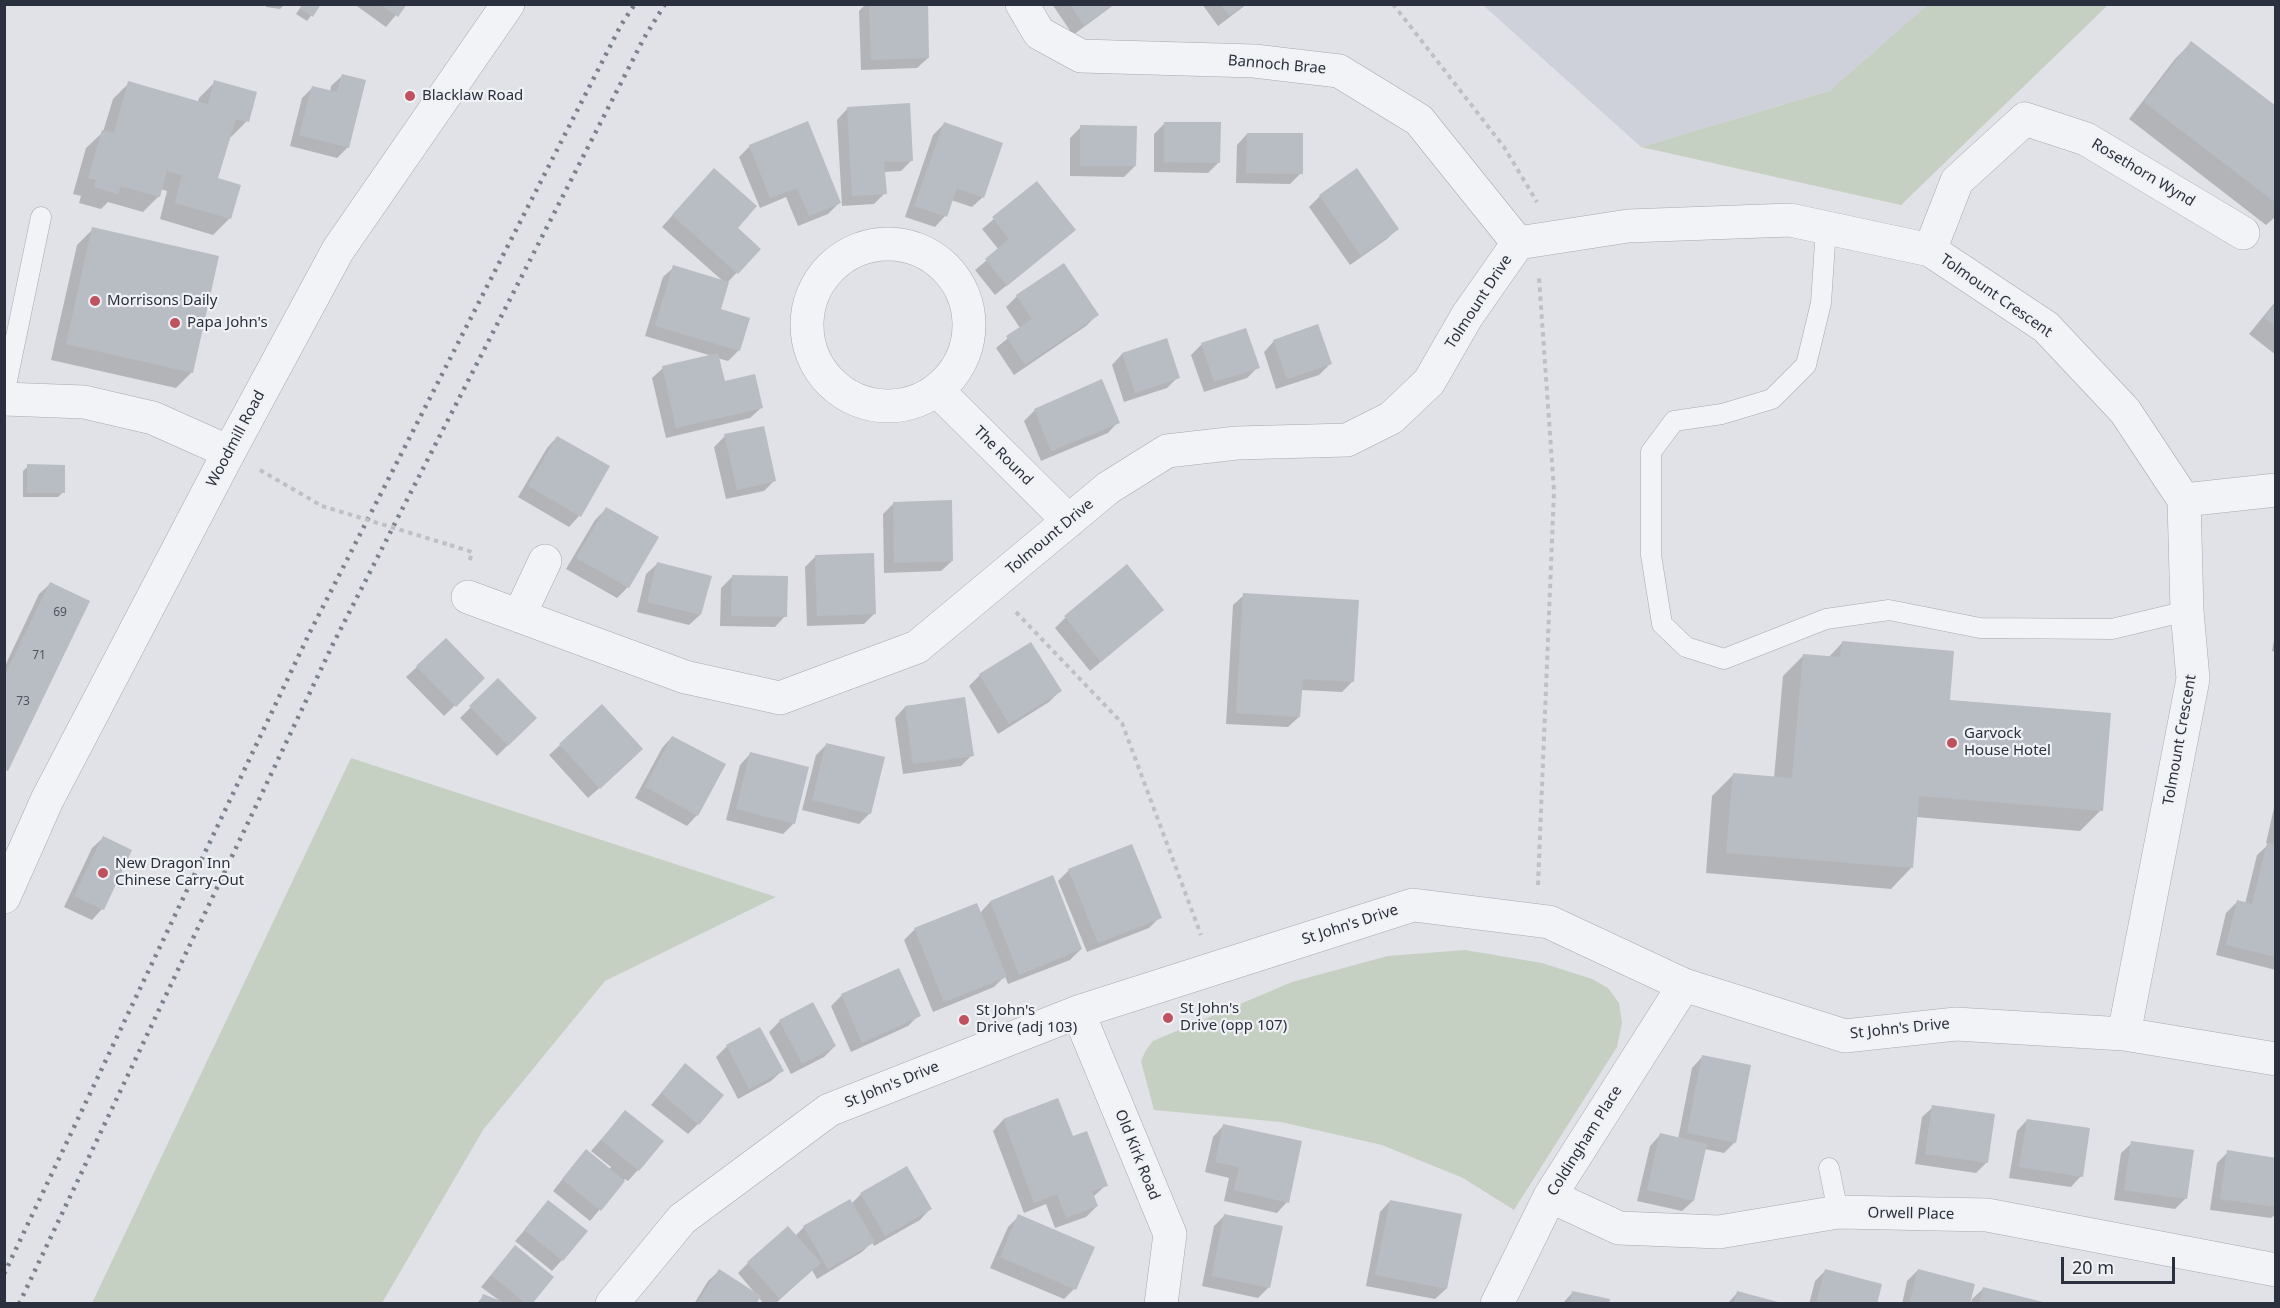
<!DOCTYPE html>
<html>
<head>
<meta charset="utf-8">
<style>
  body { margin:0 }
  #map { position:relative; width:2280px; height:1308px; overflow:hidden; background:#e0e2e7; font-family:"Noto Sans",sans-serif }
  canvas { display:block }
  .frame { position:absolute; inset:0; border:6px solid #2a303d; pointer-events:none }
  .scale { position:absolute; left:2061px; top:1257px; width:114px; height:27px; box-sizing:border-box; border:3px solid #2a303d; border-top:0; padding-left:8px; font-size:18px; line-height:21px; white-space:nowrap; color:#2a303d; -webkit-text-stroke:4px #eff1f5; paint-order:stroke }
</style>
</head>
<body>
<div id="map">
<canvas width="2280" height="1308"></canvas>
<div class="frame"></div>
<div class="scale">20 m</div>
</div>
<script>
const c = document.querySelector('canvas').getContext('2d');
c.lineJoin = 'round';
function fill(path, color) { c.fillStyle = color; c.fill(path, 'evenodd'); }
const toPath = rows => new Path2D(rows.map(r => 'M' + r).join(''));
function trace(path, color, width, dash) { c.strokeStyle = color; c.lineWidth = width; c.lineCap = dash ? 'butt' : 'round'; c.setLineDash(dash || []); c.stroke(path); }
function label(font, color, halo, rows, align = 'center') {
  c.font = font + ' "Noto Sans",sans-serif'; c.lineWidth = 4.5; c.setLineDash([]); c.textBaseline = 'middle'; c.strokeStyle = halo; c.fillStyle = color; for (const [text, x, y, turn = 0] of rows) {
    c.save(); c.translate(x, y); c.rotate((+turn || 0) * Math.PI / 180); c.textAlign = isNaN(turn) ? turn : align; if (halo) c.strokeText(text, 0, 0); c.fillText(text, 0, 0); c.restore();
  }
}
fill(toPath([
  [1483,5,1927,5,1829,91,1641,147]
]), '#ced1d9');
fill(toPath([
  [1927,5,2108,5,1901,205,1641,147,1829,91],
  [351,758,776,897,605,981,483,1130,382,1303,92,1303],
  [1465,950,1542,963,1592,979,1608,988,1619,1003,1622,1023,1617,1047,1514,1210,1463,1178,1382,1145,1281,1122,1154,1110,1141,1061,1146,1050,1153,1041,1292,982,1388,956]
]), '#c5d0c2');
fill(toPath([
  [266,4,285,4,280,9,266,7],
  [303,4,320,4,307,21,296,14],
  [354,4,405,4,386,27],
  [866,4,926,4,928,58,917,68,861,70,859,11],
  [1052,4,1115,4,1073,35],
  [1202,4,1247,4,1218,26],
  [2191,43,2276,108,2276,216,2266,225,2129,119,2175,59],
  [342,76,348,147,337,158,290,146,302,98,313,87,330,92,331,86],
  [215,82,247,121,231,137,229,137,216,179,239,186,229,219,213,235,160,219,167,191,160,189,159,196,143,212,108,202,101,209,79,203,81,196,73,194,86,148,103,132,113,99,129,83,198,102,199,98],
  [847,109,912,160,901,171,884,172,885,193,874,204,842,206,837,120],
  [1165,123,1219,162,1208,173,1154,172,1154,134],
  [944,124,983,197,972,207,951,200,945,216,935,227,905,217,933,135],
  [1081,127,1135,166,1124,177,1070,176,1070,138],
  [1247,134,1301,173,1290,184,1236,183,1237,145],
  [750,146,839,203,828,214,798,226,786,197,760,208,739,157],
  [1356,170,1397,229,1387,239,1350,265,1309,207,1320,196],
  [703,181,736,228,759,249,726,284,719,310,739,350,728,361,717,358,724,383,761,408,750,418,666,438,652,378,663,368,712,356,645,336,663,277,674,267,724,282,662,227],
  [1036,183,1074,230,995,295,975,270,999,250,982,229],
  [93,229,192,372,176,388,51,360,77,245],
  [1063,265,1097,315,1086,326,1014,375,996,348,1020,328,1006,307,1017,296],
  [2276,301,2276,355,2249,334],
  [1166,340,1178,377,1167,388,1124,402,1112,365,1122,354],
  [1274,341,1330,364,1319,375,1276,389,1264,352],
  [1202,344,1258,367,1247,378,1204,392,1191,355],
  [1035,410,1118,422,1108,433,1041,461,1024,421],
  [725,436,775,480,764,491,726,499,714,447],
  [557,437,608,466,579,516,569,527,518,497,547,448],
  [28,466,63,492,58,497,23,497,23,471],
  [894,503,952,561,941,571,884,573,883,514],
  [606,509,657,538,628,587,617,598,566,569,595,520],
  [816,556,874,614,864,624,807,626,805,567],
  [657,564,700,615,689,625,637,612,646,574],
  [732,577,785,616,775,627,720,626,721,588],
  [50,584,7,770,4,773,4,668,39,594],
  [1244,595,1353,681,1342,692,1301,690,1299,717,1288,727,1226,724,1233,605],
  [1162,610,1090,671,1055,628,1065,618],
  [2276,628,2276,652,2272,651],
  [446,640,483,678,444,716,406,677],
  [1842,643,1949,701,2101,810,2080,831,1916,817,1911,868,1891,889,1706,873,1712,796,1733,775,1774,778,1783,676,1803,656,1828,658],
  [980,675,1060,691,1049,702,998,734,969,686],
  [498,680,535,718,497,756,460,718],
  [905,707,972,755,961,766,903,774,895,718],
  [672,737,697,815,687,826,635,798,662,748],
  [827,744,870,813,859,824,802,810,816,755],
  [560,745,631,760,588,798,549,755],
  [750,754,794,823,783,834,726,820,740,765],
  [2276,799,2276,970,2216,955,2226,913,2237,902,2245,904,2257,855,2269,844,2266,843],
  [103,838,102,909,92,920,64,907,92,848],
  [1069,870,1160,917,1149,928,1087,952,1058,881],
  [1052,877,1081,949,1070,960,1008,984,1005,976,994,987,933,1012,904,940,915,929,980,913,990,902],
  [842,995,919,1015,908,1026,851,1052,831,1006],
  [780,1021,835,1046,824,1057,791,1074,769,1032],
  [727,1046,782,1071,771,1081,738,1099,716,1057],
  [1702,1057,1735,1142,1724,1153,1705,1149,1693,1201,1682,1211,1637,1201,1650,1146,1660,1135,1678,1139,1692,1068],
  [685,1065,698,1124,688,1134,651,1105],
  [1057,1100,1072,1138,1106,1185,1093,1197,1097,1206,1086,1217,1055,1228,1046,1204,1024,1213,993,1131,1003,1120],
  [1933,1107,1987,1162,1976,1173,1915,1164,1922,1117],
  [625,1112,662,1142,638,1170,628,1181,625,1179,590,1221,553,1191,576,1162,609,1170,611,1167,591,1151],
  [2027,1120,2081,1176,2071,1187,2009,1178,2017,1131],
  [1223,1126,1287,1202,1277,1213,1224,1201,1229,1178,1205,1172,1213,1137],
  [2132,1143,2186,1198,2175,1209,2114,1200,2121,1153],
  [2228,1152,2276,1159,2276,1214,2271,1218,2210,1210,2217,1163],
  [861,1194,930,1209,920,1220,874,1246,872,1242,862,1252,817,1279,812,1270,775,1304,764,1304,758,1297,754,1304,694,1304,708,1281,719,1271,754,1292,738,1273,748,1263,795,1236,804,1227,851,1204],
  [1390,1201,1446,1289,1435,1299,1366,1286,1380,1212],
  [549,1202,562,1260,552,1271,515,1241],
  [1019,1216,1074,1289,1064,1299,990,1268,1008,1227],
  [1224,1216,1269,1287,1258,1298,1202,1286,1214,1226],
  [505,1258,530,1304,476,1304,484,1296,500,1301,481,1287],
  [1826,1270,1875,1304,1809,1304,1815,1281],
  [1918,1270,1968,1304,1902,1304,1907,1281],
  [1983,1289,2044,1304,1971,1304,1972,1299],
  [1573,1292,1607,1304,1562,1304],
  [1738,1292,1779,1304,1727,1304]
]), '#0003');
fill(toPath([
  [303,4,321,4,313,17,300,8],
  [380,4,407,4,398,17],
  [869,4,928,4,929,58,871,60],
  [1070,4,1114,4,1084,26],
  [1220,4,1245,4,1229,16],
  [2191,41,2276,106,2276,203,2144,102],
  [342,74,366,80,349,148,299,135,312,86,337,92],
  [214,80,257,92,249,122,236,119,218,178,241,185,231,219,175,203,182,175,167,171,160,197,121,186,118,194,94,187,96,180,88,178,102,130,114,133,128,81,208,104],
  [910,103,913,161,884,162,887,194,852,196,847,107],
  [808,121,841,203,809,216,797,188,770,198,749,145],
  [944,122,1003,143,984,198,957,188,947,217,914,206],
  [1164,122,1221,122,1220,163,1164,162],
  [1080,125,1137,126,1136,166,1080,166],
  [1247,133,1303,133,1303,174,1246,173],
  [714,168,757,206,738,228,761,249,738,274,672,215],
  [1357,168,1399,229,1361,256,1319,195],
  [1037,181,1076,230,1007,286,985,259,1009,239,992,217],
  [92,227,219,256,193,373,66,344],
  [1064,263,1099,315,1025,365,1006,336,1032,319,1016,295],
  [673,265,729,282,721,309,750,318,740,351,655,326],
  [2276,303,2276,327,2264,318],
  [1318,324,1332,364,1287,379,1273,340],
  [1246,328,1260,368,1214,382,1201,343],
  [1167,338,1180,378,1135,393,1122,353],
  [718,353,725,381,755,374,763,408,676,428,662,366],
  [1102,379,1120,423,1051,451,1034,409],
  [764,426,776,481,737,490,724,434],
  [557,436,610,466,581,517,528,486],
  [27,464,65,465,65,493,27,493],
  [952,500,953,561,894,563,893,502],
  [606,507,659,537,629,588,576,558],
  [874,553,876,614,817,616,815,555],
  [657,562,712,576,701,615,647,602],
  [1127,564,1164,610,1101,662,1064,616],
  [732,575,788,576,787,617,731,616],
  [50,582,90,601,8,771,4,769,4,677],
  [1243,593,1359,600,1354,682,1303,679,1300,717,1236,713],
  [446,638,485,678,456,707,416,666],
  [1842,641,1954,651,1950,700,2111,713,2103,811,1919,796,1913,868,1726,853,1733,773,1792,778,1803,654,1840,657],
  [1031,642,1062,691,1009,724,979,674],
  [498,678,537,718,508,746,469,706],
  [965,697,974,756,913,764,905,706],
  [602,704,643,749,600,789,559,744],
  [672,736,726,764,698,816,645,787],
  [826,743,885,757,871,814,812,800],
  [750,752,809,767,795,824,736,809],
  [103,836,132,850,104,910,74,896],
  [2267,843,2276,845,2276,957,2226,945,2237,900,2252,904],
  [1132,844,1162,918,1098,943,1068,869],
  [1053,875,1082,949,1019,975,990,901],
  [977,903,1007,977,944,1002,914,928],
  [899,968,921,1016,862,1043,841,994],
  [813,1002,836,1046,802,1064,779,1020],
  [760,1027,784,1071,749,1089,726,1045],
  [1702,1055,1751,1065,1736,1143,1687,1133],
  [685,1063,724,1095,699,1125,661,1093],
  [1058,1098,1073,1136,1087,1131,1108,1186,1092,1191,1098,1206,1066,1218,1057,1194,1034,1203,1003,1119],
  [1932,1105,1995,1114,1988,1163,1925,1154],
  [625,1110,664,1141,639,1171,601,1140],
  [2027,1119,2090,1128,2083,1177,2019,1167],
  [1223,1124,1302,1141,1289,1203,1234,1190,1239,1167,1215,1162],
  [1660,1133,1707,1144,1694,1201,1647,1190],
  [2131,1141,2194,1150,2187,1199,2124,1190],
  [586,1149,625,1181,601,1211,562,1179],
  [2227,1150,2276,1158,2276,1207,2220,1199],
  [907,1166,932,1209,885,1236,860,1193],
  [850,1199,875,1242,828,1269,803,1226],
  [548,1200,588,1231,563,1261,524,1230],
  [1390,1200,1462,1214,1447,1289,1375,1275],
  [1018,1214,1095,1247,1076,1290,1000,1257],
  [1224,1214,1283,1226,1270,1288,1212,1276],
  [788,1226,821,1263,780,1299,747,1262],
  [515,1245,554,1277,532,1304,526,1304,491,1275],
  [719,1269,761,1296,756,1304,696,1304],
  [1825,1269,1882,1284,1877,1304,1816,1304],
  [1918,1269,1975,1284,1970,1304,1909,1304],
  [1983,1287,2047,1303,2047,1304,1979,1304],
  [1572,1291,1610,1299,1609,1304,1570,1304],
  [1737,1291,1782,1303,1782,1304,1734,1304],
  [483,1294,506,1303,506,1304,479,1304]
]), '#b8bcc3');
const service = toPath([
  [1826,228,1821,303,1806,365,1772,399,1722,414,1674,421,1651,452,1651,555,1662,624,1686,647,1724,659,1826,619,1889,610,1980,628,2112,629,2187,611],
  [4,395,41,217],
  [1829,1168,1838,1212]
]);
const minor = toPath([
  [1022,4,1039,33,1081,56,1254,61,1339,71,1419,120,1518,243],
  [1518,243,1628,226,1790,220,1930,250,2046,327,2125,411,2184,500,2187,611,2193,679,2124,1034],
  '807 325a81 81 0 1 1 162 0a81 81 0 1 1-162 0Z',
  [1930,250,1957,181,2025,119,2086,139,2243,233],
  [937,390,1069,521],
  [4,399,84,402,153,418,229,452],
  [2184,500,2276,490],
  [468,597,685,677,780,698,917,647,1108,488,1167,451,1237,443,1347,440,1391,418,1429,382,1467,316,1518,243],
  [519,616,545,561],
  [1078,1012,1170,1234,1161,1304],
  [1550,1196,1619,1228,1719,1232,1838,1212,1987,1215,2276,1270],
  [612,1304,682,1219,829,1110,1078,1012,1413,905,1549,922,1684,985,1845,1036,1956,1024,2124,1034,2276,1059],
  [1497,1304,1550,1196,1684,985]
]);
const tertiary = toPath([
  [4,897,47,800,229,452,338,250,508,4]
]);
trace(service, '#a6a9b1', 21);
trace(minor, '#a6a9b1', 34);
trace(tertiary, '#a6a9b1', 34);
trace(toPath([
  [1393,4,1504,147,1537,202],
  [260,470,322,506],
  [450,545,472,552,469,563],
  [1016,612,1122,723,1201,935],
  [1538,885,1554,491,1539,278]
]), '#bec0c6', 4, [4.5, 4.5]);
trace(service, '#f2f3f6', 20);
trace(minor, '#f2f3f6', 33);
trace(tertiary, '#f2f3f6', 33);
trace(toPath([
  [4,1274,310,632,621,25,635,4],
  [19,1304,333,644,644,38,665,4]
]), '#7b828f', 4.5, [3, 6]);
trace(toPath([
  [322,506,450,545]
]), '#bec0c6', 4, [4.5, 4.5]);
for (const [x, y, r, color] of [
  [410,96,6,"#c0515e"],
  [95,301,6,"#c0515e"],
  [175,323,6,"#c0515e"],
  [1952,743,6,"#c0515e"],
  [103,873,6,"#c0515e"],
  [1168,1018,6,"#c0515e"],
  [964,1020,6,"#c0515e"]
]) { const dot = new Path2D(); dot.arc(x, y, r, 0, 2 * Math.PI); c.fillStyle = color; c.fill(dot); trace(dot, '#eff1f5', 2); }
label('12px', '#4e535e', null, [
  ["69",60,613],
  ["71",39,656],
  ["73",23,702]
]);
label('15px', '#2a303d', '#eff1f5', [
  ["Bannoch Brae",1277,65,5],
  ["Rosethorn Wynd",2143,173,31],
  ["Tolmount Crescent",1996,296,35],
  ["Tolmount Drive",1479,302,-57],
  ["Woodmill Road",236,439,-62],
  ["The Round",1003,456,45],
  ["Tolmount Drive",1050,537,-40],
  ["Tolmount Crescent",2180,740,-80],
  ["St John's Drive",1350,925,-18],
  ["St John's Drive",1900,1029,-6],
  ["St John's Drive",892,1085,-22],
  ["Coldingham Place",1585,1141,-58],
  ["Old Kirk Road",1137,1155,68],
  ["Orwell Place",1911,1214,1]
]);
label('15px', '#2a303d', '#eff1f5', [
  ["Blacklaw Road",422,96],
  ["Morrisons Daily",107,301],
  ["Papa John's",187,323],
  ["Garvock",1964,734],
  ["House Hotel",1964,751],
  ["New Dragon Inn",115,864],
  ["Chinese Carry-Out",115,881],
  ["St John's",1180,1009],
  ["Drive (opp 107)",1180,1026],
  ["St John's",976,1011],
  ["Drive (adj 103)",976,1028]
], 'left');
</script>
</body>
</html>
